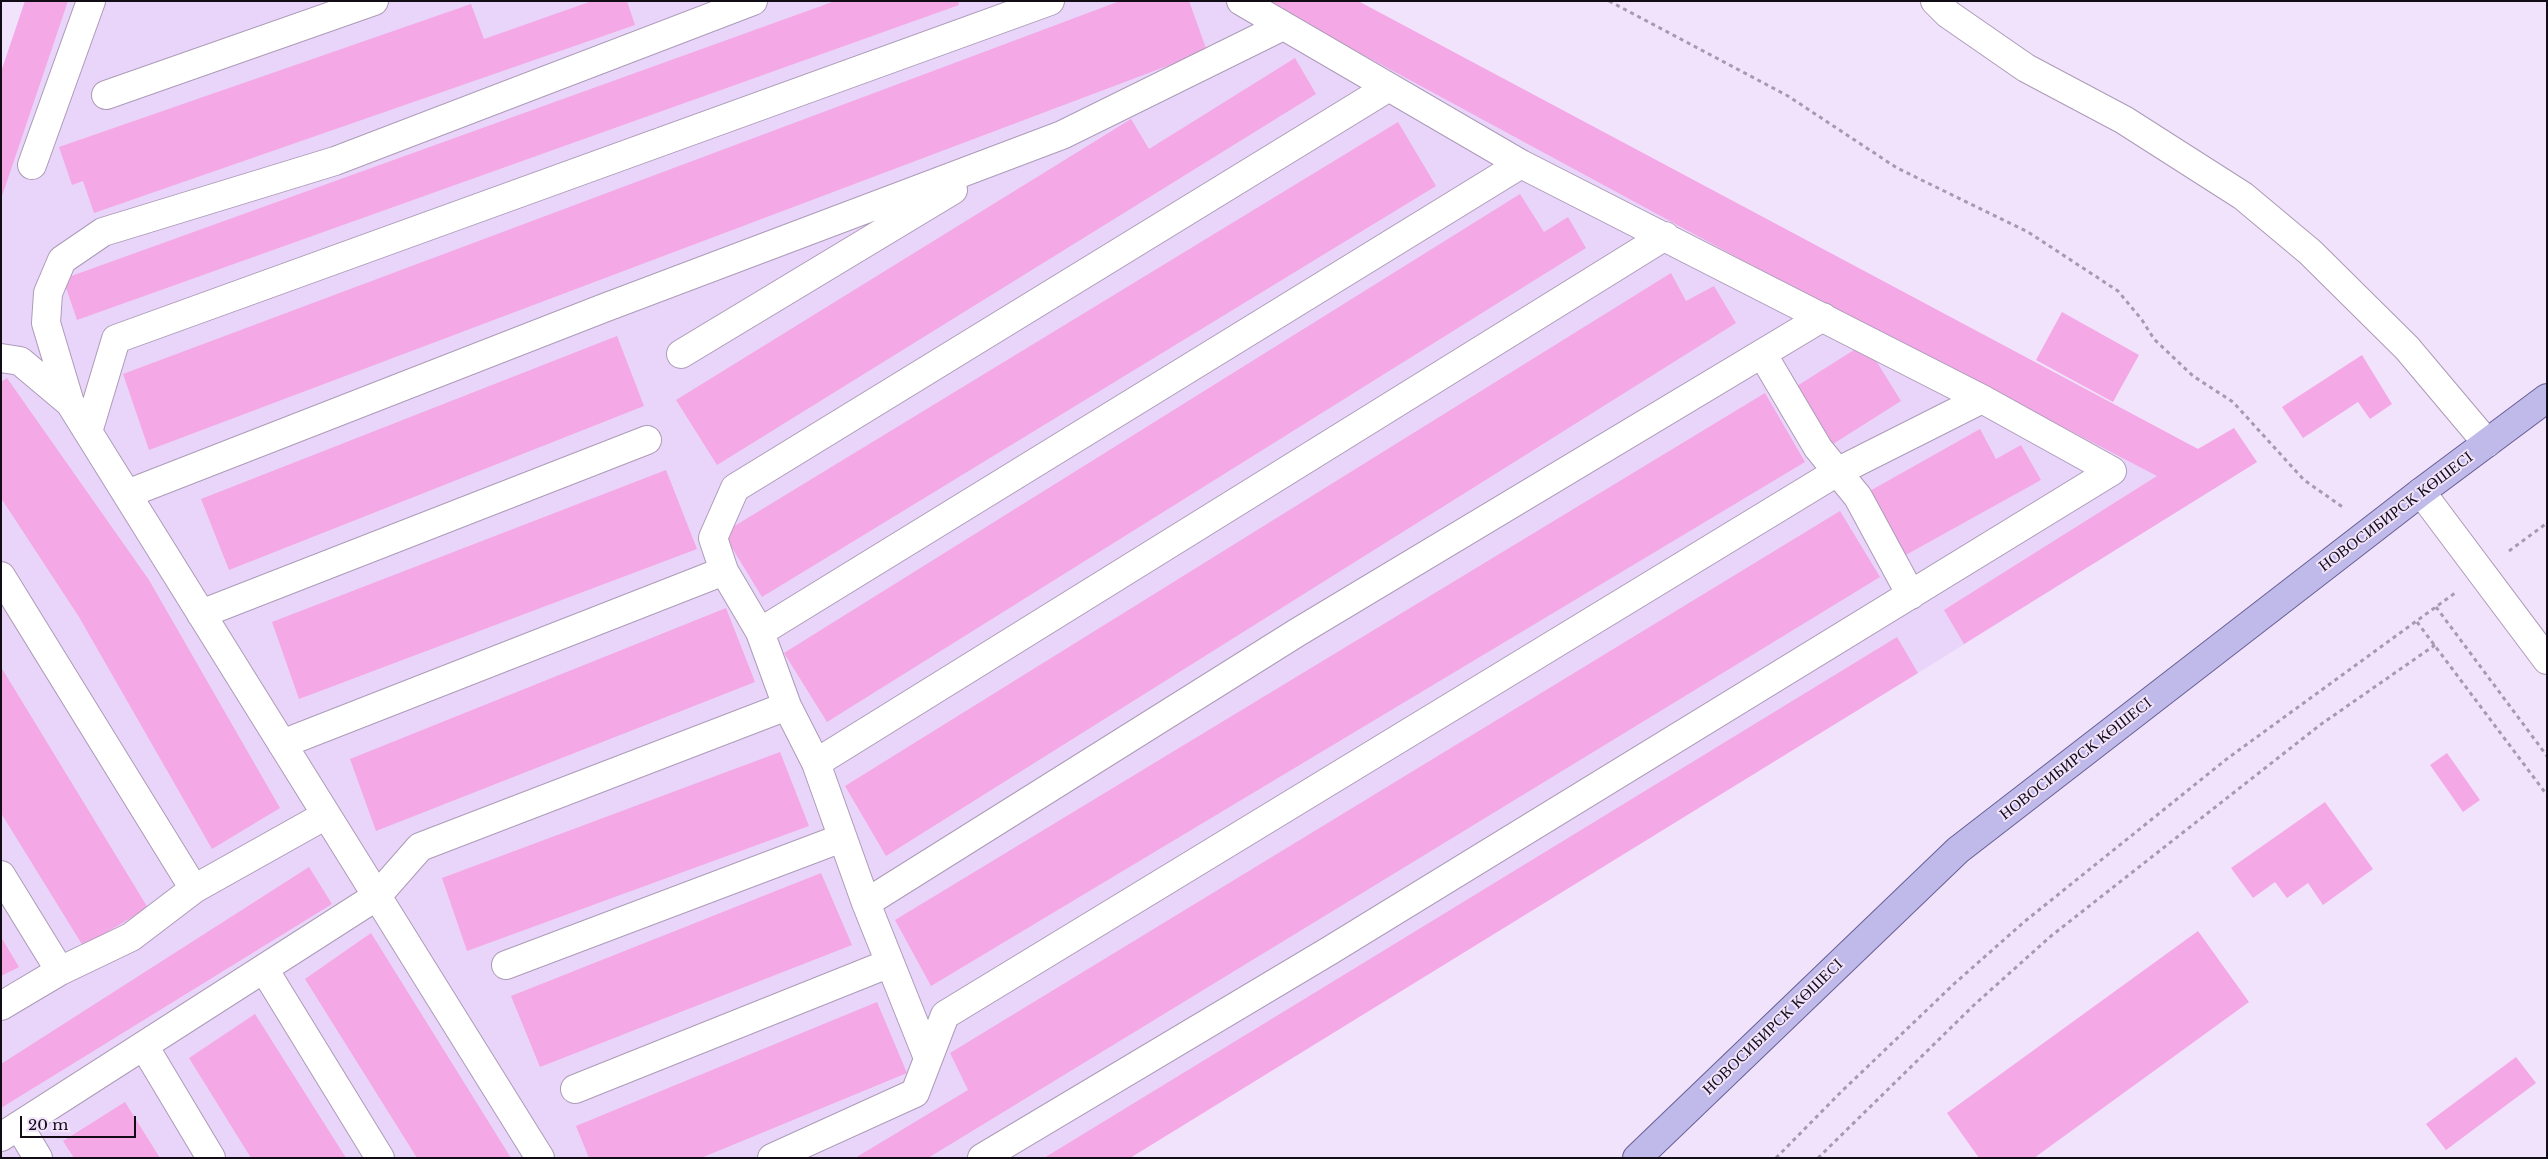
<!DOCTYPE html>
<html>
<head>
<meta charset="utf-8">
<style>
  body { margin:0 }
  #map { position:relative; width:2548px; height:1159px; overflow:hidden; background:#f1e3fb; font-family:"Libre Baskerville",serif }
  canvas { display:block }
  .frame { position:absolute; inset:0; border:2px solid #120c16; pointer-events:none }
  .scale { position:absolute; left:20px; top:1116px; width:116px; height:22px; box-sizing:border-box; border:2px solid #120c16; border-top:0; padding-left:6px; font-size:15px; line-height:18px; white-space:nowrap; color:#120c16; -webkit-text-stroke:4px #f1e3fb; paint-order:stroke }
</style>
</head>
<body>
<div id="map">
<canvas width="2548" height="1159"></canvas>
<div class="frame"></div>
<div class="scale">20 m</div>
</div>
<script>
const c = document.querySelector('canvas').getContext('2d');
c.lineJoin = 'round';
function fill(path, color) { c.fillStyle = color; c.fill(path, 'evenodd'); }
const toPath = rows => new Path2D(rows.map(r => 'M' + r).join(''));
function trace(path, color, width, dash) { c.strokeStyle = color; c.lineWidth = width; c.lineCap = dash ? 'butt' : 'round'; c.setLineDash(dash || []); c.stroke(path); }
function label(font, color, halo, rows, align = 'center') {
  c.font = font + ' "Libre Baskerville",serif'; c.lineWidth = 4; c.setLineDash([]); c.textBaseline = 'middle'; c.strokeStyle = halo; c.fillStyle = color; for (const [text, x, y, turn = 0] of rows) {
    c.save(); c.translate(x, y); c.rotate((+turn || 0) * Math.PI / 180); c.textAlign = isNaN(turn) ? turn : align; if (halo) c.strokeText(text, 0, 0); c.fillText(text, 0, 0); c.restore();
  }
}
fill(toPath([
  [25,1,1358,1,2198,449,2234,428,2257,462,1918,673,1130,1158,1,1158,1,72]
]), '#ead5fa');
fill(toPath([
  [25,1,68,1,2,196,1,72],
  [592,1,627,1,635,25,94,213,83,181,72,185,59,147,471,4,484,39],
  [835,1,958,1,959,5,77,320,63,279],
  [1120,1,1189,1,1207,51,149,450,123,374],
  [1264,1,1358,1,2198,449,2234,428,2257,462,1964,644,1944,610,2157,476,1740,259],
  [1295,58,1316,94,717,465,676,400,1131,119,1149,149],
  [1398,122,1436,186,762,597,723,533],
  [1520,194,1544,232,1568,217,1586,248,827,722,784,653],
  [1671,273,1686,301,1714,286,1736,323,886,856,845,786],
  [2062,312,2139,355,2113,402,2036,360],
  [617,336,644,406,229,570,201,499],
  [1865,343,1901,401,1833,444,1797,386],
  [2362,355,2392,404,2370,419,2358,402,2303,438,2282,407],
  [7,378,149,580,280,808,212,849,79,617,1,498,1,382],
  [1765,393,1805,462,931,986,895,920],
  [1980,429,1996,459,2021,445,2041,480,1904,556,1868,492],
  [666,470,697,549,299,699,272,622],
  [1840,511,1880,577,928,1158,855,1158,968,1090,950,1053],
  [726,608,755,682,376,831,350,759],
  [1897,637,1918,673,1130,1158,1044,1158],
  [1,667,148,908,83,946,1,813],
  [780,752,809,826,467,951,442,878],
  [2447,753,2480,800,2463,812,2430,765],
  [2325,802,2373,869,2323,905,2308,883,2287,898,2275,882,2253,898,2231,868],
  [309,867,332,904,1,1108,1,1064],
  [821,873,852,945,540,1067,511,996],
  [2198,931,2249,1002,2034,1158,1979,1158,1947,1113],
  [371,933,511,1158,417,1158,305,979],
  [1,937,19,967,1,976],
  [877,1002,907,1073,701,1158,589,1158,576,1126],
  [255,1014,346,1158,251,1158,189,1058],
  [2516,1057,2536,1083,2446,1150,2426,1124],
  [125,1102,160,1158,74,1158,63,1141]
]), '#f4a8e6');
const minor = toPath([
  [1935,1,1948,14,2026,68,2124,120,2243,196,2310,252,2407,348,2487,443],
  [106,95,374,1],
  [32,165,91,1],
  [681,354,953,190],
  [1763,355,1818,448,1858,497,1911,595],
  [1,358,20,361,70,403],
  [88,432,116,339,1050,1],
  [2421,492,2547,660],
  [127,494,604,308,1062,135,1283,26],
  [1,576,194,889],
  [201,614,647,440],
  [760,632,1521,164],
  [282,744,724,571],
  [816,763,1665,236],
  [1,875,60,971],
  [866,903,1298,632,1823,317],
  [506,965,842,838],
  [264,969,380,1158],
  [1,1006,60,971,131,937,194,889,326,815],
  [144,1046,211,1158],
  [928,1058,866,903,816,763,787,706,760,632,724,571,713,538,735,488,1389,87],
  [575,1089,890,963],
  [19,1126,38,1158],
  [1,1137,377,896,420,847,787,706],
  [540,1158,70,403,46,323,48,293,62,260,103,232,335,161,753,1],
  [772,1158,915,1093,945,1015,1837,472,1982,399],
  [982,1158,1329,951,2112,471,1982,399,1521,164,1241,1]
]);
const major = toPath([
  [1637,1158,1958,850,2421,492,2547,398]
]);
trace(minor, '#ac9bb7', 30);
trace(major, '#675f95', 30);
trace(toPath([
  [1609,1,1788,96,1897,168,2028,232,2118,291,2142,320,2154,339,2193,376,2233,402,2304,480,2344,508],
  [2509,551,2547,523],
  [2436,607,2547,756],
  [2417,622,2547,795],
  [1776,1158,1842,1091,1955,983,2024,922,2228,758,2455,593],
  [1818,1158,1974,1005,2051,936,2320,725,2435,645]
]), '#a69aae', 3, [4, 4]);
trace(minor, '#fff', 28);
trace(major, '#bfbae9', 28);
label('16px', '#120c16', '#f1e3fb', [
  ["НОВОСИБИРСК КӨШЕСІ",2396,512,-37],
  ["НОВОСИБИРСК КӨШЕСІ",2076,759,-38],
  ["НОВОСИБИРСК КӨШЕСІ",1773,1027,-44]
]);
</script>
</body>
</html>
